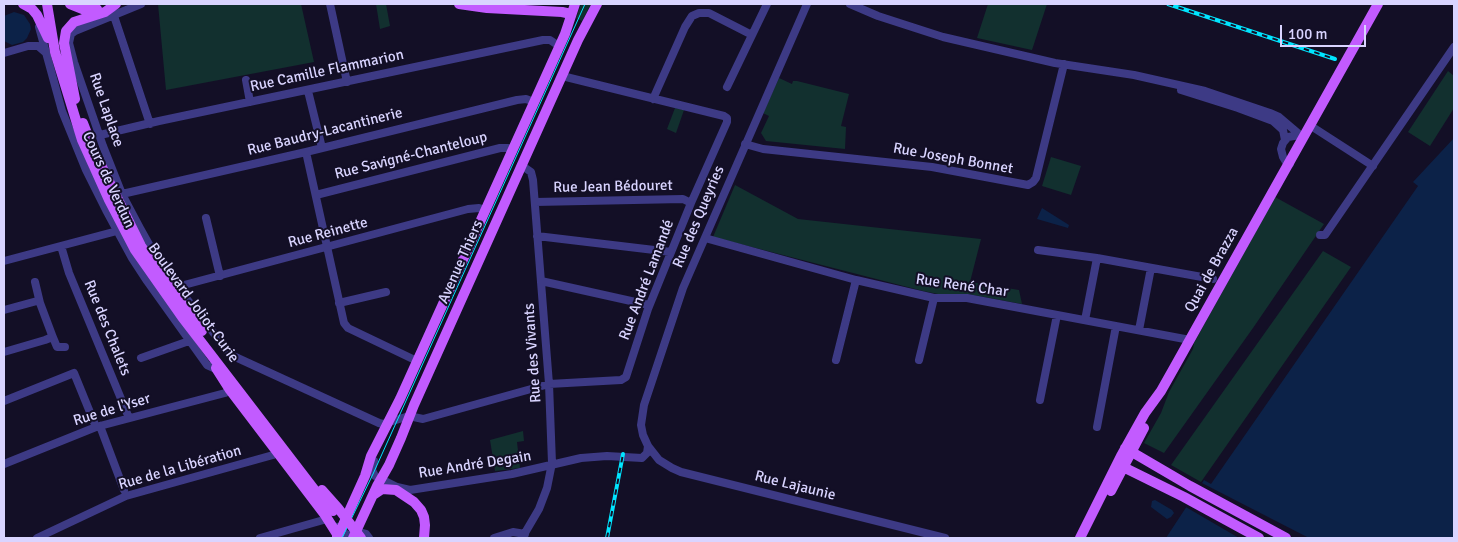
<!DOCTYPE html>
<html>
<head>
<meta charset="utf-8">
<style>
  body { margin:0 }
  #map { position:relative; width:1458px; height:542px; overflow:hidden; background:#130f26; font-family:Signika,sans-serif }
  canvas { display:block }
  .frame { position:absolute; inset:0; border:5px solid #d9d4ff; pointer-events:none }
  .scale { position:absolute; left:1280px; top:25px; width:86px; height:22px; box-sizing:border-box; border:2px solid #d9d4ff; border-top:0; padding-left:6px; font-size:15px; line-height:18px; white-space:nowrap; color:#d9d4ff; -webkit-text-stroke:4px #130f26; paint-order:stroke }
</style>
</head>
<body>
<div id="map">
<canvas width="1458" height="542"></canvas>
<div class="frame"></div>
<div class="scale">100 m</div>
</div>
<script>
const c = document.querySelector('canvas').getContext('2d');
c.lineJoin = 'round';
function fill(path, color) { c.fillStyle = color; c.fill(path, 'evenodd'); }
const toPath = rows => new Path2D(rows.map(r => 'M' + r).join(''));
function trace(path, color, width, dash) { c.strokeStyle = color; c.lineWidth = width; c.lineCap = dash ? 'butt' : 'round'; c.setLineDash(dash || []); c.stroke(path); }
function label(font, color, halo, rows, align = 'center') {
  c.font = font + ' Signika,sans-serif'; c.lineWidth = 4; c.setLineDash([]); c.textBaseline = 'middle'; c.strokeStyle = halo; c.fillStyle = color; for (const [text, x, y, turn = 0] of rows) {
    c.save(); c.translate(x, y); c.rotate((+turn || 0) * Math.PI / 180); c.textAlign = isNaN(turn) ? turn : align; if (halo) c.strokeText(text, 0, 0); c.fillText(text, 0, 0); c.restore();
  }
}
fill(toPath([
  [158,4,301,4,314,62,166,90],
  [376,4,386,4,390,26,380,29],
  [581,4,591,4,582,21,576,18],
  [988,4,1047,4,1032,50,977,38],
  [1448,71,1454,76,1454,108,1430,146,1408,132],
  [779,78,792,84,793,81,797,81,849,94,841,126,846,127,845,149,766,141,761,133,769,116,763,113],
  [675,108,684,110,676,133,667,129],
  [1051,157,1081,166,1071,195,1042,186],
  [735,185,798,219,981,239,970,282,1019,290,1022,304,968,294,943,295,923,291,713,237],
  [1275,197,1324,224,1253,328,1164,453,1144,443,1161,413,1169,392,1193,349,1194,343],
  [1323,251,1351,267,1201,482,1171,465],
  [523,431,524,441,517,442,520,468,495,471,490,440]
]), '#12302f');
fill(toPath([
  [14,12,24,15,30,24,31,29,27,38,23,42,12,45,4,41,4,16],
  [1454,138,1454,538,1166,538,1204,480,1211,484,1418,186,1413,182],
  [1042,208,1069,225,1068,228,1037,219],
  [1155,500,1172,510,1174,513,1171,517,1167,519,1151,507,1152,501]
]), '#0c2248');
fill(toPath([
  [1200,482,1309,538,1239,538,1184,506]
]), '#130f26');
trace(toPath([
  [141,4,75,31,71,34,69,43,74,62,103,146,122,194,140,228,155,255,175,284,231,355,379,423,383,424,409,416,423,419,549,384,621,380,626,377,648,309,691,203,727,122,727,118,724,116,562,76],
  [330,4,347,82],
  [807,4,683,288,644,405,641,425,643,435,648,446,659,460,672,468,681,472,945,538],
  [850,4,878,16,943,37,1055,63,1134,75,1205,91,1270,113,1279,117,1299,134],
  [114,16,150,124],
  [39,27,62,111,86,170,106,210,132,258,147,281,207,365,218,370],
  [4,53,28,46,38,46,45,52],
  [246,80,250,102],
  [727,87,767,4],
  [1181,90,1238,108,1273,121,1283,130,1285,140],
  [308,91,322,148],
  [653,99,685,27,692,16,699,13,709,13,752,35],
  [1311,126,1373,166],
  [100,135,159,121,543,40,550,40,559,46],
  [745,144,763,149,932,167,1028,185,1033,182,1036,178,1064,64],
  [306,152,344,323,348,328,417,361],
  [1290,164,1286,162,1283,157,1281,149,1283,143,1288,137,1300,135],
  [521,165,531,172,533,180,549,384,552,463,547,488,539,509,522,538],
  [122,194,306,152,517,100,526,99,534,102],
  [316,195,500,148,508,148,512,151],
  [535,202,683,199,691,203],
  [206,218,220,276],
  [1320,235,1325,235,1454,47],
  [537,236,671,252],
  [705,238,856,280,934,298,967,298,1190,340],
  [61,246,69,273,129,418],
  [1038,250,1097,258,1213,279],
  [4,261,117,231],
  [541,281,649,305],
  [35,282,40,303],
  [179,289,184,285,468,209,479,208,485,210],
  [339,303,386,292],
  [4,310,37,301,40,303,52,335,50,338,45,340,4,352],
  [1085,320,1097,258],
  [1139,330,1151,268],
  [52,335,57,347,65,347],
  [141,358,189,341],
  [836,360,856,280],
  [919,360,934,298],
  [1040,400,1057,315],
  [4,401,74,373,96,427],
  [100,426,124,490],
  [1097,427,1116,326],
  [374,461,372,470,375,476,397,487,410,490,512,474,581,458,607,456,642,458,647,453,648,446],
  [4,464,96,427,225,393,230,390],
  [337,527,347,535,362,533,366,534,369,538],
  [37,538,126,496,273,455,277,452],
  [260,538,327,519],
  [494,538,513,532,525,534]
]), '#3d3a85', 8);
trace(toPath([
  [23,4,32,9,37,15,48,38],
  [47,4,55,52,82,140,109,200,135,250,182,317,317,493,333,511],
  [70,4,85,10,97,9],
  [459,4,487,8,562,12,571,14],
  [75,99,64,43,66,31,74,22,105,12,116,4],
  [83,123,93,149,141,246,158,271,202,331],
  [216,368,230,390,325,515,337,534,337,538],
  [1125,448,1190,486,1286,538],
  [1117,464,1184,497,1259,538],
  [1111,491,1144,428],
  [373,495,382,489,396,490,414,502,421,510,424,517,425,525,424,538],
  [337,538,365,476,371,456,400,399,565,34,575,4],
  [353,538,377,486,389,465,401,438,414,405,578,40,597,4],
  [1080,538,1121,456,1145,413,1161,391,1174,368,1378,4]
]), '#c25bff', 10);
trace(toPath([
  [342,538,373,474,585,4]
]), '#00e5ff', 1);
const rail = toPath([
  [1168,4,1335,59],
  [607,538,623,454]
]);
trace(rail, '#00e5ff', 4);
trace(rail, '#130f26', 2, [5.5]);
trace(toPath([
  [322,490,338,508,361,538]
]), '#c25bff', 10);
label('15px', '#d9d4ff', '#130f26', [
  ["Rue Camille Flammarion",327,71,-12],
  ["Rue Laplace",106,110,71],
  ["Rue Baudry-Lacantinerie",325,132,-14],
  ["Rue Savigné-Chanteloup",411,156,-14],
  ["Rue Joseph Bonnet",953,159,10],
  ["Cours de Verdun",108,180,65],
  ["Rue Jean Bédouret",613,187,-1],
  ["Rue des Queyries",699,217,-67],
  ["Rue Reinette",328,233,-15],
  ["Avenue Thiers",461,262,-66],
  ["Quai de Brazza",1212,270,-61],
  ["Rue André Lamandé",647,280,-69],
  ["Rue René Char",962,286,8],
  ["Boulevard Joliot-Curie",193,303,54],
  ["Rue des Chalets",107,328,68],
  ["Rue des Vivants",533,353,-94],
  ["Rue de l'Yser",112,410,-17],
  ["Rue André Degain",475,465,-9],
  ["Rue de la Libération",180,468,-16],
  ["Rue Lajaunie",795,486,14]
]);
</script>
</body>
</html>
